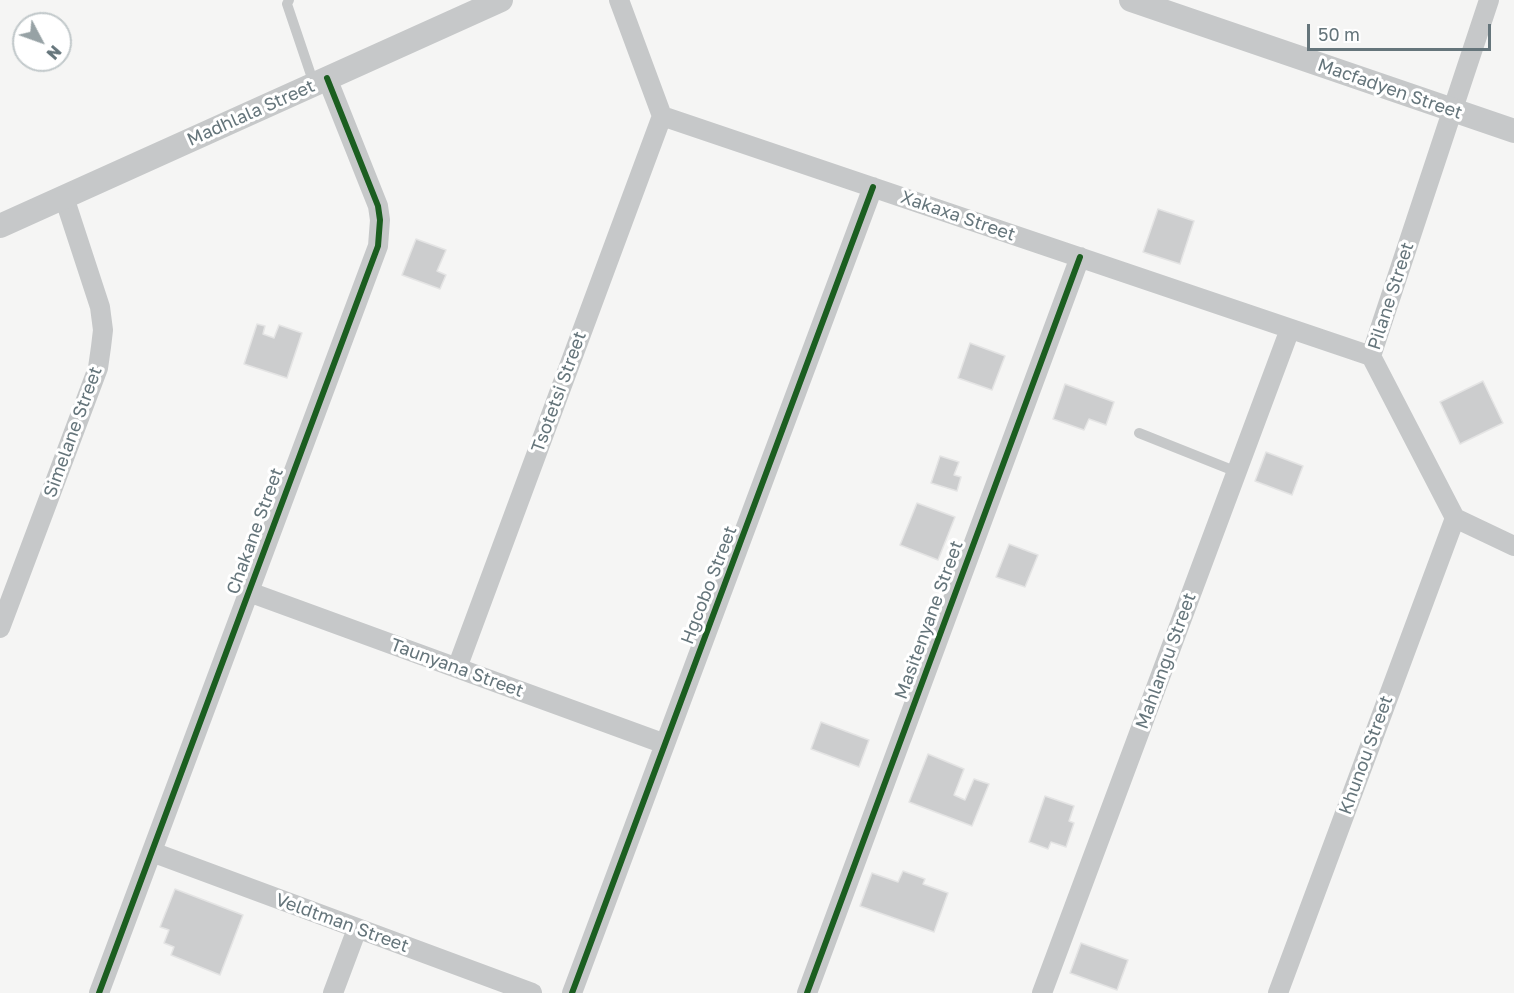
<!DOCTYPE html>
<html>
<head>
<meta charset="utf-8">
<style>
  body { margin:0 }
  #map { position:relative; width:1514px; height:993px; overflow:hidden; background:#f5f5f4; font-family:"Golos Text",sans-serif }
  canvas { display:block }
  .north { position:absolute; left:12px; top:12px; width:60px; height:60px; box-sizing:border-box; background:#fff; border:2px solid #c1c8ca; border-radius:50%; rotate:131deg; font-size:16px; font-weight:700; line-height:24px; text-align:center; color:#65757b }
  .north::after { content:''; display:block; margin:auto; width:21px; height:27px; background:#97a2a5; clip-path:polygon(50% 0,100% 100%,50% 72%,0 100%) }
  .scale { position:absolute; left:1307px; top:24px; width:184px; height:27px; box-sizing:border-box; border:3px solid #65757b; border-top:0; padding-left:8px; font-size:18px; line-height:21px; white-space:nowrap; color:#65757b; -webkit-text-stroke:4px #fff; paint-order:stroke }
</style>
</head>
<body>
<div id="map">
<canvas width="1514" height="993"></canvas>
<div class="north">N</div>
<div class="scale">50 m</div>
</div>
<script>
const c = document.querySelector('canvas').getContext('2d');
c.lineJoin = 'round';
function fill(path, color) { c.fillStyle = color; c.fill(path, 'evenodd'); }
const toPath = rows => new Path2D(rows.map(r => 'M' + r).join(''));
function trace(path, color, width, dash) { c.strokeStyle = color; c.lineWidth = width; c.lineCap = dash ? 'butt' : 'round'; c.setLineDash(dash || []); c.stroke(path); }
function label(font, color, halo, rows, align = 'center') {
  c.font = font + ' "Golos Text",sans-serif'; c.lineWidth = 6; c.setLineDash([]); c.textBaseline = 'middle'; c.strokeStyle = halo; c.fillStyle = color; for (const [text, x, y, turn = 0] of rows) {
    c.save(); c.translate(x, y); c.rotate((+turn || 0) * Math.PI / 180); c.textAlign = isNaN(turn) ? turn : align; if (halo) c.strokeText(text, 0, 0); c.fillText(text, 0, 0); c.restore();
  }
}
const building = toPath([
  [1158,209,1194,221,1180,264,1143,252,1158,209],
  [416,239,446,250,437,271,446,275,440,289,402,275,416,239],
  [257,324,265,326,263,334,274,338,279,325,302,333,287,378,244,364,257,324],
  [970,343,1005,356,992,390,958,378,970,343],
  [1483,381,1503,423,1460,444,1440,402,1483,381],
  [1065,384,1114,402,1106,425,1089,419,1084,430,1053,419,1065,384],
  [1266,452,1303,466,1292,495,1255,481,1266,452],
  [940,456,959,462,954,475,961,477,957,491,931,483,940,456],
  [917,503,955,517,938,560,900,545,917,503],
  [1009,544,1038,555,1025,587,996,577,1009,544],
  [821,722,869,740,859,767,811,749,821,722],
  [928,754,964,769,954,795,965,800,974,779,989,784,972,826,909,802,928,754],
  [1045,796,1074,806,1069,821,1074,823,1066,847,1051,842,1048,849,1029,842,1045,796],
  [903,871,925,879,923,884,948,893,934,932,860,906,872,873,898,882,903,871],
  [175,889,243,915,220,975,171,955,174,947,164,943,169,930,160,927,175,889],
  [1081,943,1128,960,1117,990,1070,973,1081,943]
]);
fill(building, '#cccdce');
trace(building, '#e4e4e4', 1.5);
trace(toPath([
  [289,0,287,4,314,84],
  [1139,433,1237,472]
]), '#c6c8c9', 10);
trace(toPath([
  [619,0,662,116],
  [1489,0,1371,356,1455,518,1514,546],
  [662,116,1371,356],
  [249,592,665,744],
  [0,628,98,368,101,347,103,330,100,307,64,197],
  [457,668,662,116],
  [152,852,532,993],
  [99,993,378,246,380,220,378,206,327,78],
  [333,993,357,929],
  [572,993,873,187],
  [807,993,1080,257],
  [1042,993,1290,329],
  [1278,993,1455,518]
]), '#c6c8c9', 20);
trace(toPath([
  [1131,0,1514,131],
  [0,226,501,0]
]), '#c6c8c9', 24);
trace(toPath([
  [99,993,378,246,380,220,378,206,327,78],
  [572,993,873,187],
  [807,993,1080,257]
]), '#1b5e20', 6);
label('18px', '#65757b', '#fff', [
  ["Macfadyen Street",1390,89,19],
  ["Madhlala Street",251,113,-24],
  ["Xakaxa Street",958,216,19],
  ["Pilane Street",1391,296,-72],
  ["Tsotetsi Street",559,392,-70],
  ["Simelane Street",73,432,-70],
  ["Chakane Street",255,531,-70],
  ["Hgcobo Street",709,585,-69],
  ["Masitenyane Street",929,620,-70],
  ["Mahlangu Street",1166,661,-70],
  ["Taunyana Street",457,668,20],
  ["Khunou Street",1366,755,-70],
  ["Veldtman Street",342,923,20]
]);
</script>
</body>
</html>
